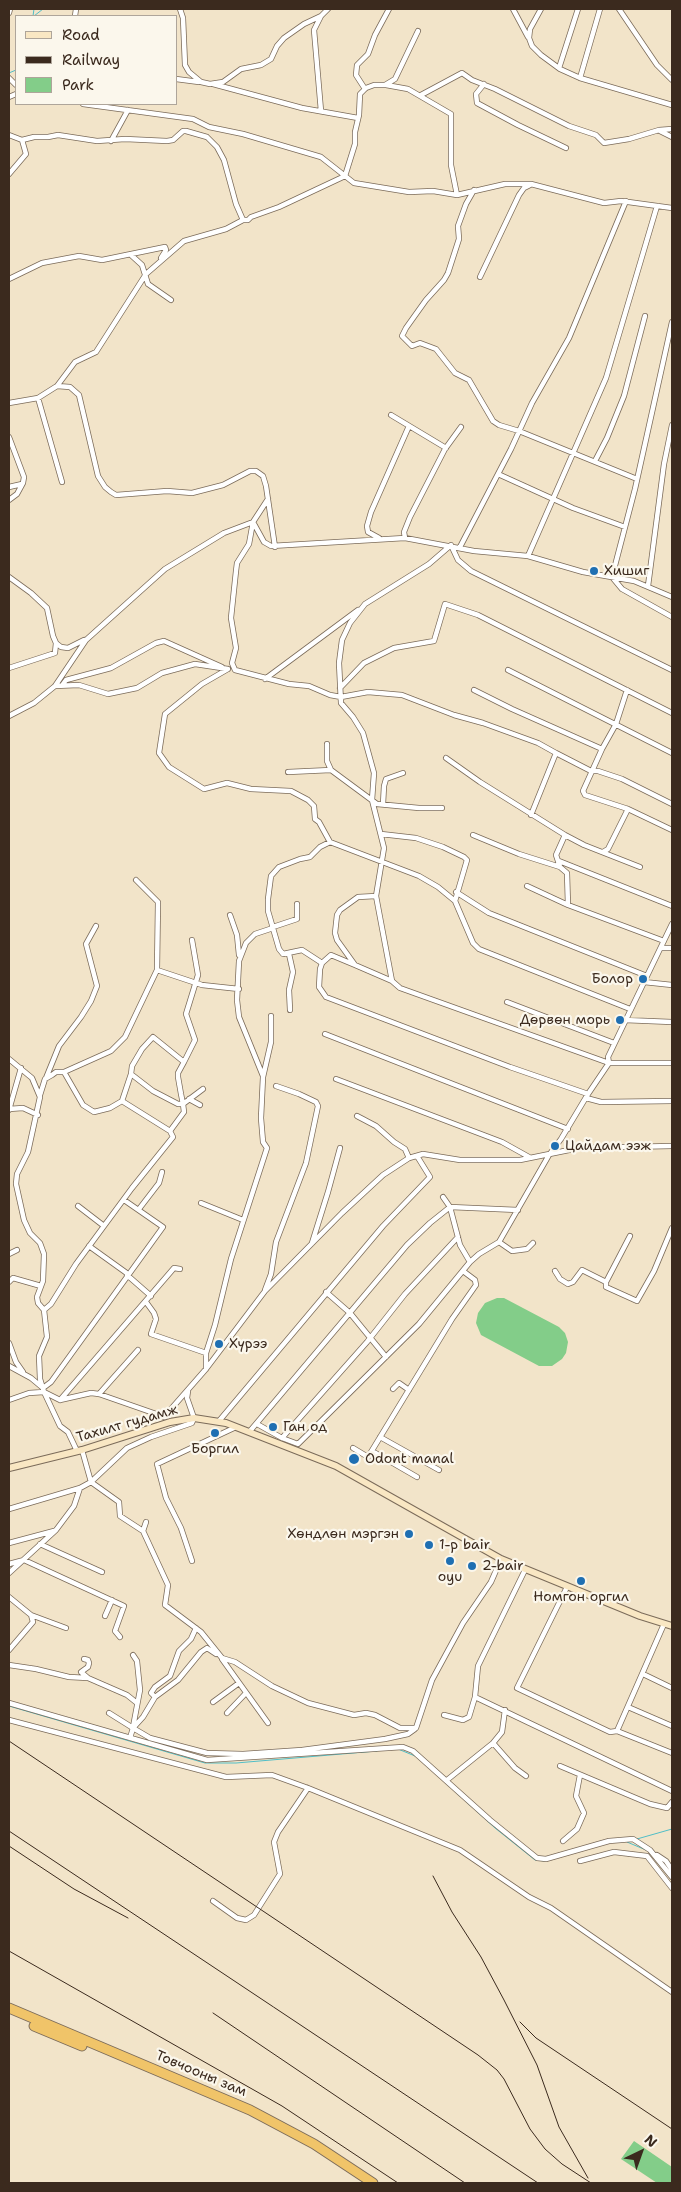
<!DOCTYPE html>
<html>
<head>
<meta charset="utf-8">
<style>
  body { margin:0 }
  #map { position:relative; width:681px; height:2192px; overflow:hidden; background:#f2e4c9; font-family:"Shantell Sans",sans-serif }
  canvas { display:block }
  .frame { position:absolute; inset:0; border:10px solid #3b2a1e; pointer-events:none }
  .legend { position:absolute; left:15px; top:15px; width:162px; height:90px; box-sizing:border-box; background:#fbf7ec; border:1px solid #aea59a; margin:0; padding:6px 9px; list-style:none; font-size:15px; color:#3b2a1e }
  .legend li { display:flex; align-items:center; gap:10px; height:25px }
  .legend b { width:25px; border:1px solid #aea59a }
  .north { position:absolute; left:616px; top:2127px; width:50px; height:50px; -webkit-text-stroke:4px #fbf7ec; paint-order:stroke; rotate:42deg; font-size:14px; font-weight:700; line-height:20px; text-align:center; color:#3b2a1e }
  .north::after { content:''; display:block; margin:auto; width:18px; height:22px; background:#3b2a1e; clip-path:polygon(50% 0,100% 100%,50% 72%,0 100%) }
</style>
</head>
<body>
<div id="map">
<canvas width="681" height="2192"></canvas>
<div class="frame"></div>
<ul class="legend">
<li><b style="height:6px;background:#f9e7c3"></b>Road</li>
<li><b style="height:6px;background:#3b2a1e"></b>Railway</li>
<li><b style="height:14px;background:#83cd89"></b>Park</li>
</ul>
<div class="north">N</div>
</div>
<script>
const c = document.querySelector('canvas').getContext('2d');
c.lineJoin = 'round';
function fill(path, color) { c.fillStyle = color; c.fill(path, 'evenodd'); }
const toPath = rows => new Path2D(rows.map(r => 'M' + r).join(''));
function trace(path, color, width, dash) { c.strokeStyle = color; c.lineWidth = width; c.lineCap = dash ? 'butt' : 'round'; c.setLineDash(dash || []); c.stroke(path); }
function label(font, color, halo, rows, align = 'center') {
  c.font = font + ' "Shantell Sans",sans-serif'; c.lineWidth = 4.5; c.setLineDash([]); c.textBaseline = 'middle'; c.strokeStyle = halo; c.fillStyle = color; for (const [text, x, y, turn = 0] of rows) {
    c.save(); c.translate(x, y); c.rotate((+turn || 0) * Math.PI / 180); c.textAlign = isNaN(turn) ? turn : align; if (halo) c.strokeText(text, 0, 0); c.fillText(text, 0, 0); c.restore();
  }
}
fill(toPath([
  [497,1298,504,1298,559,1327,565,1333,568,1342,566,1353,562,1359,552,1366,539,1366,481,1335,476,1323,478,1313,485,1303],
  [634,2141,672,2167,672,2183,657,2183,621,2159]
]), '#83cd89');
trace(toPath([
  [33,16,34,9],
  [34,16,43,9],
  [9,73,16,70],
  [9,1706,205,1763,236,1763,377,1751],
  [398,1749,415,1756],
  [439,1777,495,1828,535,1860,546,1861],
  [637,1839,672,1829],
  [627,1842,646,1850]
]), '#50bec7', 1);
const street = toPath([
  [180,9,183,18,185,65,189,72,201,82,210,84,223,82,241,69,261,65,271,59,277,46,284,38,304,24,321,16],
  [513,9,528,37],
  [541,9,530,29,529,38,532,46,541,55,560,69,580,78,672,105],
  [619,9,657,65,672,80],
  [9,13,10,9],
  [75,16,76,9],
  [559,68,578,9],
  [9,78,16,85],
  [580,78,600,9],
  [176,79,199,82],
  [213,84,302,108,358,118],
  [484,84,476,94,477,103,518,125,566,148],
  [386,85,408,89,451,114,451,165,457,195,505,184,531,184,604,203,621,201,672,208],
  [365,89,356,75,357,65,368,54,375,35,389,9],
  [421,95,462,73,472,80,495,89,569,126,596,135,604,143,629,139,659,130,672,129],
  [9,97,16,94],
  [83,104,193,119,209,127,243,134,321,157,354,183,409,192,433,191,457,195],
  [321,111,314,30,321,16,328,9],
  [660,131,672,137],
  [9,135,22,140,34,137,48,137,58,135,97,141,125,139,167,141,173,140,183,131,186,131,207,137,217,147,224,160,236,204,243,220],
  [111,141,128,110],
  [9,174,26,154,22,140],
  [474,190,466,204,458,226,459,239,448,273,444,280,426,300,406,328,402,336,412,346,420,343,436,349,455,373,469,380,493,421,499,425,519,431,637,479],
  [131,255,142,265,148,284,171,300],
  [480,277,519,195,524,188,530,185],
  [9,279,42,263,79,256,102,260,165,247,166,250,161,258],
  [672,322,635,489,612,577,622,589,672,617],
  [57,386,70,387,79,395,98,476,105,487,111,492,116,495,167,491,192,493,223,485,250,471,256,471,263,476,266,486,275,547],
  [38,398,62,482],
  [9,403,38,398,57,386,75,362,96,352,146,274,184,241,226,229,243,220,248,220,251,217,279,207,345,176,355,144,355,132,359,115,360,94,366,88,374,85,385,85,395,79,418,31],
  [391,415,446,448],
  [9,437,24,477,23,483,17,494,9,500],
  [595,461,607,438,624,396,645,316],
  [498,474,573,508,625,527],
  [9,487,22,484],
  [268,499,253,522,264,542,271,546,405,538,474,551,528,556,583,572,634,581,672,597],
  [379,538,368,532,367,526,371,512,409,426],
  [405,538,404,532,410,517,445,449,461,427],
  [460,547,511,449,532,403,569,338,626,201],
  [528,556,606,378,657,206],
  [9,577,31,593,47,608,53,636,56,643,61,647,68,648,84,640],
  [648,586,664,464,672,425],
  [9,668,55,653,56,643],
  [228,669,202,684,165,714,159,753,169,767,204,789,227,783,251,789,291,791,308,800,314,806,315,819,319,822,330,842,419,876,438,887,455,901,473,943,479,949,630,1009],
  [508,670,672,753],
  [672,670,471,571,458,560,451,545,429,564,365,604,350,623,342,640,339,663,341,703,353,717,363,733,374,773,372,800,384,848,376,896,392,981,400,988,609,1063,672,1063],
  [265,679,358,610],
  [63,684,66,680,111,668,156,643,164,641,222,667],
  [55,686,79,685,108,694,137,688,162,673,195,664,228,669],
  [340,688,364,663,394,648,434,641,445,604,478,615,672,713],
  [474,690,512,709,602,749],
  [627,690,616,724,602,749,583,791,585,795,628,809,672,830],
  [9,716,34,703,55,686,86,640,165,569,224,533,253,522,249,544,237,563,236,571,231,618,236,648,232,663,235,670,289,684,309,686,330,695,341,697,368,692,402,695,454,715,483,723,538,743,556,753],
  [327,744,327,761,331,770,377,804,419,808,442,808],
  [446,758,480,782,565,835,584,845,640,867],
  [288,772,331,770],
  [383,804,384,786,386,779,403,773],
  [531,815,556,753,591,771,598,771,622,779,672,804],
  [381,834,416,838,443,847,464,857,467,860,455,901],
  [473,835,519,854,560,867],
  [565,835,556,855,560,867,567,873,568,905],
  [603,852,608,849,628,809],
  [559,861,672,906],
  [136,880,158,902,157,970,202,985,239,989],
  [527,886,568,905,664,941],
  [456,892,489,913,647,976],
  [376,896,358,897,340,910,337,915,335,933,337,940,355,965,392,981],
  [230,915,237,935,239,955],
  [273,927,297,919,297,904],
  [661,948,672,948],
  [289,954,293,972,289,990,290,1010],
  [322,963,302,950,283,954,279,949,268,911,268,899,271,876,279,867,300,859,310,857,320,847,330,842],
  [355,965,331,955,322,963,320,969,319,987,326,997,510,1067,588,1094],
  [644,982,672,985],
  [507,1002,614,1043],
  [624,1020,672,1022],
  [325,1034,568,1129],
  [9,1059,32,1078,40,1097,28,1152,17,1174,16,1184,24,1220,30,1233,40,1243,44,1254,43,1281,37,1297,38,1303,44,1310],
  [184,1062,195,1040,186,1014,198,975,192,940],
  [64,1072,83,1105,94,1112,110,1108,122,1101],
  [131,1074,122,1101,170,1131],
  [263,1076,239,1017,237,1000,239,961,246,943,255,934,273,928],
  [46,1078,59,1046,81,1017,91,1001,97,986,86,944,96,926],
  [336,1079,502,1142,529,1157],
  [40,1095,45,1079,52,1075,56,1072,64,1072,111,1051,125,1037,157,970],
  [586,1098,601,1102,672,1101],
  [189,1099,200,1105],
  [9,1109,23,1108,38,1115],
  [9,1110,21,1068],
  [357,1116,376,1126,394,1142,405,1149,409,1158],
  [443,1197,450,1207,460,1245,470,1262],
  [201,1203,243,1220],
  [78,1206,104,1226],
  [139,1209,159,1183,162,1172],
  [630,1236,606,1282,606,1287,637,1301,654,1271,672,1228],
  [499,1242,512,1251,527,1249,533,1243],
  [312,1243,328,1192,340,1148],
  [89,1246,128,1274],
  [9,1254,17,1250],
  [555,1271,560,1279,568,1284,573,1282,582,1270,606,1282],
  [127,1275,151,1296],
  [9,1282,13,1278,41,1286],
  [265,1290,271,1274,276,1242,306,1163,318,1106,316,1102,299,1094,276,1086],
  [326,1292,350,1313,386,1357],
  [146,1302,154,1313,156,1319,151,1334,206,1353],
  [9,1343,16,1362,23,1372],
  [9,1366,31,1378,43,1388,51,1382,163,1227,124,1200],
  [206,1369,206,1353,215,1325,231,1259,267,1148,263,1142,261,1118,263,1077,271,1042,271,1016],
  [393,1389,399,1383,409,1390],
  [99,1394,138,1350],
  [9,1400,29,1393,44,1392,60,1400,91,1393,99,1394,165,1417],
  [60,1400,168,1275,174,1268,180,1269],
  [164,1417,206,1369,265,1291,342,1213,383,1175,409,1158,423,1154,460,1160,520,1160,579,1148,672,1146],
  [219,1421,383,1226,430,1177,417,1156],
  [257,1424,282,1438,298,1444,419,1324,470,1262,479,1254,499,1242,549,1155,561,1139,588,1094,609,1063,608,1057,672,924],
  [250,1431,407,1245,430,1223,450,1207,518,1210],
  [380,1437,439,1470],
  [282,1438,367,1342,405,1294,458,1237],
  [353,1448,368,1457,452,1319,476,1285,475,1280,463,1271],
  [82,1450,91,1482,119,1502,120,1516,143,1531,168,1585,165,1605,201,1632,222,1658,235,1662,272,1686,308,1703,354,1715,366,1713,375,1715,400,1728,416,1728,432,1680,463,1623,491,1582,501,1559],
  [77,1451,68,1432,60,1426,44,1392,40,1379,39,1356,47,1337,44,1310,51,1304,76,1264,132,1188,173,1137,170,1131,184,1112,183,1104,181,1094,178,1077,178,1073,184,1062,153,1037,142,1049,132,1066,131,1074,153,1091,178,1104,183,1104,203,1089],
  [372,1451,417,1477],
  [9,1509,80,1488],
  [143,1531,146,1522],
  [9,1543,54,1531],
  [40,1544,102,1572],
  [192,1561,181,1528,166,1498,157,1464,236,1427],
  [9,1564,24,1560,124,1606,115,1631,120,1637],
  [9,1573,56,1530,74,1506,80,1488,91,1482,127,1448,151,1437,192,1423,194,1418,187,1398,188,1391],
  [567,1587,517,1688,610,1732,617,1731,672,1753],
  [9,1597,31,1615,66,1628],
  [105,1616,112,1600],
  [9,1650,33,1622,31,1615],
  [133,1655,137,1661,140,1690,133,1727],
  [84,1659,88,1660,89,1663,88,1667,81,1672,88,1678,127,1695,137,1703],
  [222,1659,268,1723],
  [9,1665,36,1669,69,1677,88,1678],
  [643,1674,672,1688],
  [155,1697,151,1693,155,1687,170,1676,179,1651,191,1639,196,1628],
  [475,1697,672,1791],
  [213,1702,239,1683],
  [9,1703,207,1760,403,1747,413,1751,490,1820,537,1858,546,1859,609,1841,633,1839,650,1850,672,1877],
  [628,1707,672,1726],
  [505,1710,502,1732,493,1743,515,1768,526,1776],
  [109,1713,133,1728,130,1738],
  [227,1713,246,1693],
  [444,1715,463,1720,469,1717,475,1697,478,1666,525,1570],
  [9,1720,226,1777,272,1775,308,1788,460,1850,529,1897,551,1908,672,1992],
  [133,1728,150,1738,207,1753,243,1754,302,1750,385,1739,408,1734,415,1729],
  [133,1728,143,1717,155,1697,178,1680,201,1652,207,1648,216,1654],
  [617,1731,664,1624],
  [560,1766,650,1804,667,1808,672,1802],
  [447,1780,493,1743],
  [563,1841,577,1829,584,1813,576,1796,580,1775],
  [657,1855,666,1861,672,1870],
  [580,1861,614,1852,647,1856,672,1888],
  [213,1901,237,1918,246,1920,254,1915,280,1874,274,1842,278,1832,308,1788]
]);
const secondary = toPath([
  [9,1468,82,1450,170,1422,194,1418,226,1423,336,1466,501,1559,640,1616,672,1626]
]);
const highway = toPath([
  [9,2008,250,2110,314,2144,373,2183],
  [34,2026,82,2046]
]);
trace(street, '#7b6b5a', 6);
trace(secondary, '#7b6b5a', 8);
trace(highway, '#7b6b5a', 11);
trace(street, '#fff', 4.5);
trace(secondary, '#f9e7c3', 6);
trace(highway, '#f0c469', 9);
trace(toPath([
  [9,1741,478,2055,497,2070,504,2079,530,2129,545,2149,562,2164,591,2183],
  [9,1831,538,2183],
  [9,1846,74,1889,128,1918],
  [433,1876,452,1912,481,1957,504,2000,537,2065,559,2127,588,2178],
  [9,1951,282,2106,398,2183],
  [213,2013,465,2183],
  [520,2022,536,2038,672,2129]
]), '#3b2a1e', 1);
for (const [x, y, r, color] of [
  [594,571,5,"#1f6fb2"],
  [643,979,5,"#1f6fb2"],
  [620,1020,5,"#1f6fb2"],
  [555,1146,5,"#1f6fb2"],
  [219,1344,5,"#1f6fb2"],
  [273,1427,5,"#1f6fb2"],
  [215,1433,5,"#1f6fb2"],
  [354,1459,6,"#1f6fb2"],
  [409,1534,5,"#1f6fb2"],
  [429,1545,5,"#1f6fb2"],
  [450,1561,5,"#1f6fb2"],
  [472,1566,5,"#1f6fb2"],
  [581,1581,5,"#1f6fb2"]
]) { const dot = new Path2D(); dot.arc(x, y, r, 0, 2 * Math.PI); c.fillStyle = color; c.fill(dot); trace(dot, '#fbf7ec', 2); }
label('14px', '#3b2a1e', '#fbf7ec', [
  ["Хишиг",604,571],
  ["Болор",633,979,"right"],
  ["Дөрвөн морь",610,1020,"right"],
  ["Цайдам ээж",565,1146],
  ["Хүрээ",229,1344],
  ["Ган од",283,1427],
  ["Боргил",215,1449,"center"],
  ["Odont manal",365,1459],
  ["Хөндлөн мэргэн",399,1534,"right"],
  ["1-p bair",439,1545],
  ["2-bair",482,1566],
  ["oyu",450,1577,"center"],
  ["Номгон оргил",581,1597,"center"]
], 'left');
label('14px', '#3b2a1e', '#fbf7ec', [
  ["Тахилт гудамж",127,1424,-16],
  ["Товчооны зам",201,2074,23]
]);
</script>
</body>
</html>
